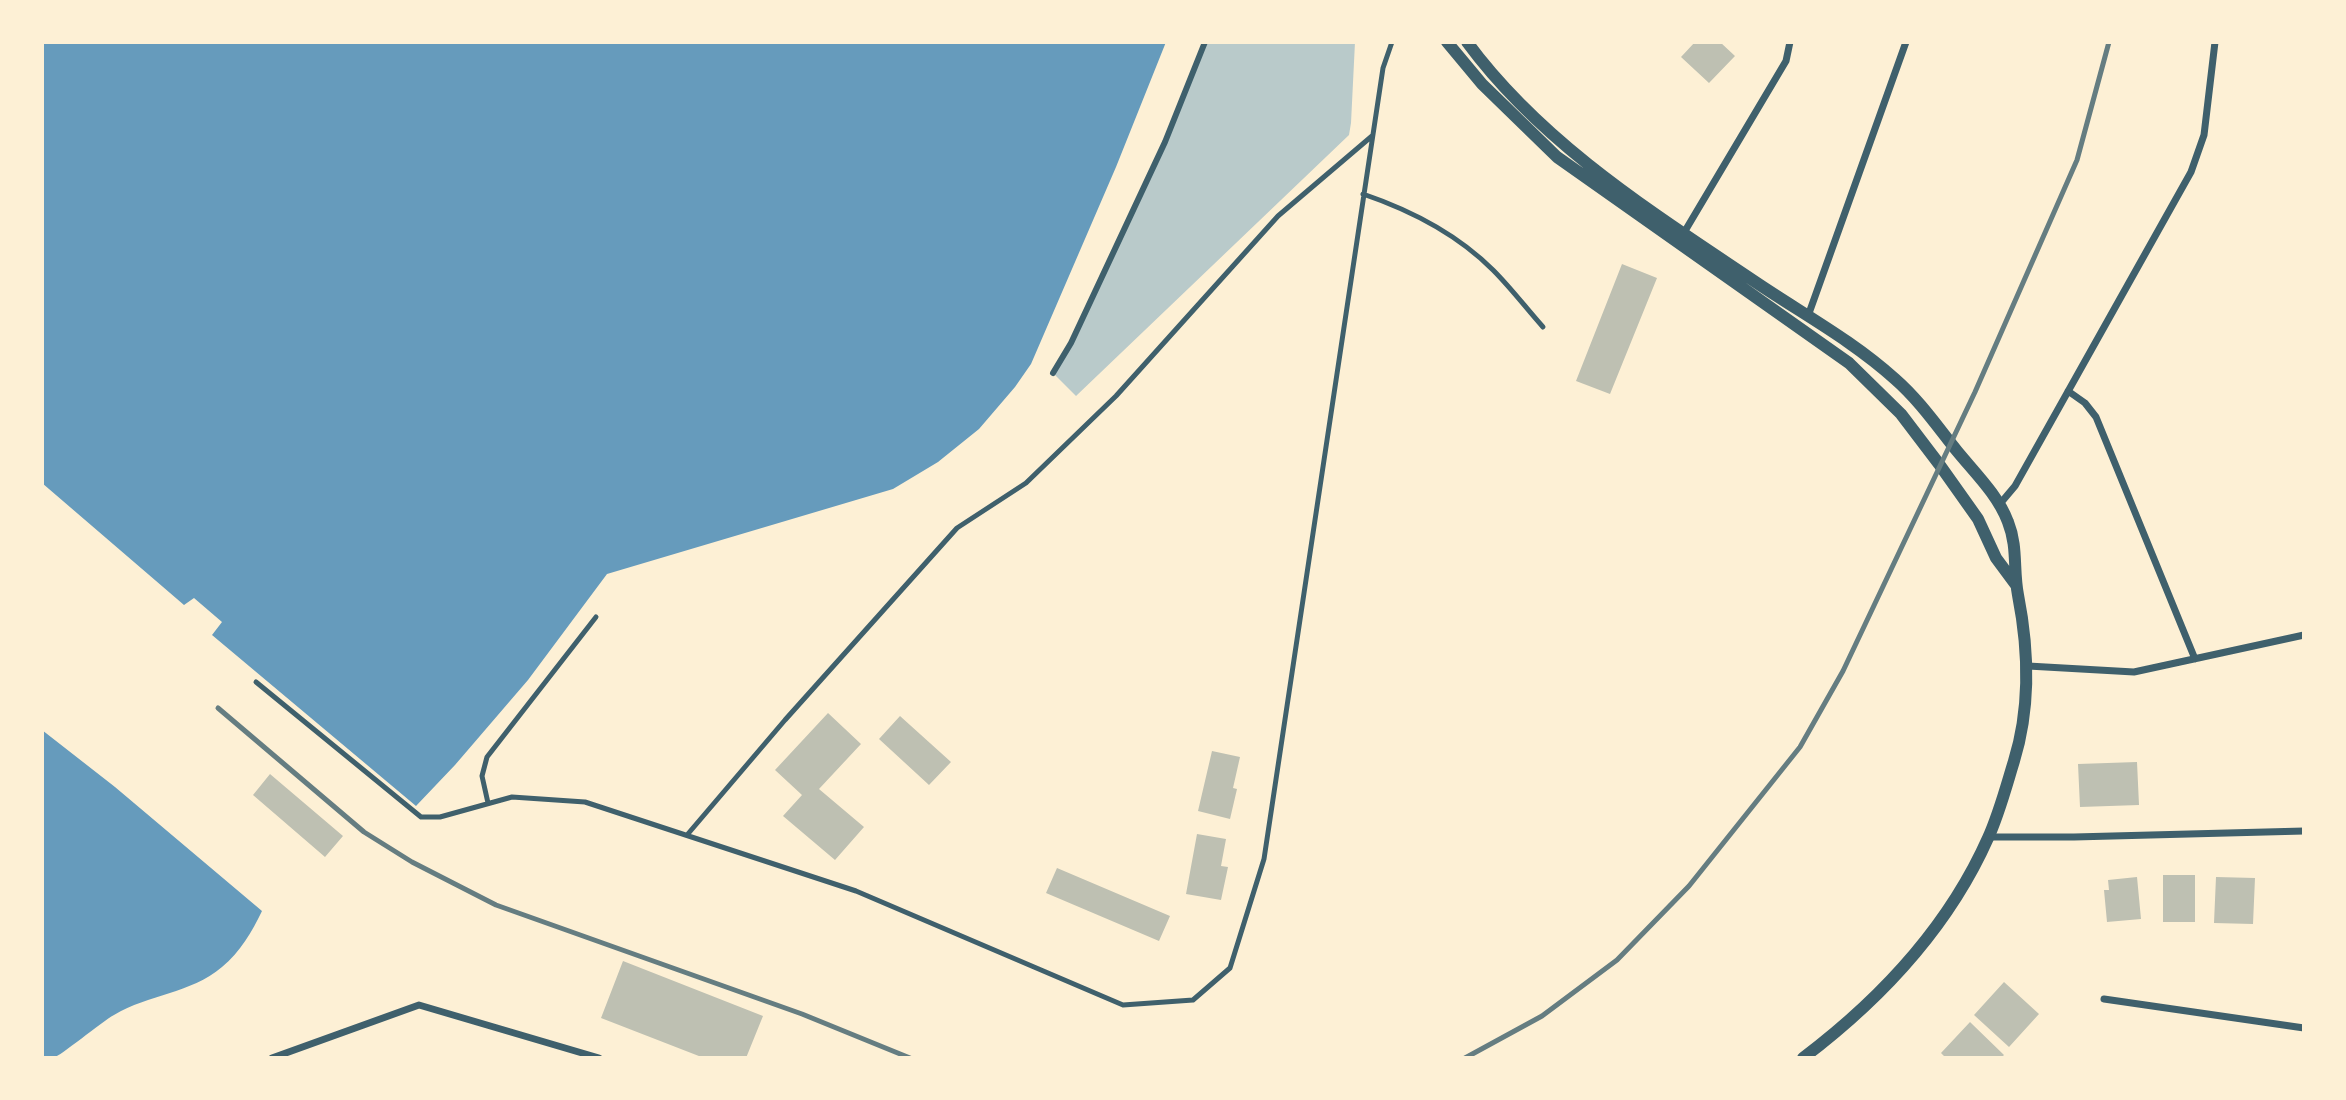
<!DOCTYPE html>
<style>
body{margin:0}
#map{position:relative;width:2346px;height:1100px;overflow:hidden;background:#fdf0d5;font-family:"Source Sans 3",sans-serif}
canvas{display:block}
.frame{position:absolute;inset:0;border:44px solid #fdf0d5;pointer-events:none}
</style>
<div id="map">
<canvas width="2346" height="1100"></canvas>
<div class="frame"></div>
</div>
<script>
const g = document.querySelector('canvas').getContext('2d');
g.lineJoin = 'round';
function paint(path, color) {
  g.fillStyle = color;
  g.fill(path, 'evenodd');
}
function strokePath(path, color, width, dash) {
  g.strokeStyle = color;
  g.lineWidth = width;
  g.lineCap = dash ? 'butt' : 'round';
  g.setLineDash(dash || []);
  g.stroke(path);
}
const green = new Path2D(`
 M1205,42H1355L1351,123L1349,135L1076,396L1053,373L1071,343L1165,142Z`);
const water = new Path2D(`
 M42,42H1166L1116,167L1031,364L1015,387L979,429L938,462L893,489L607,574L528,680L455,765L416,806L212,635L222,622L194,598L184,605L42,483Z
 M42,730L115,787L262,911C252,932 240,952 222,967C190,994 149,994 114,1015C101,1022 61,1056 53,1058C49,1059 46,1058 42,1058Z`);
const building = new Path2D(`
 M1695,42H1720L1735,56L1709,83L1681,57Z
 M1622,264L1657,278L1610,394L1576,381Z
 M828,713L861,744L819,789L864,827L835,860L783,816L802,795L775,770Z
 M900,716L951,762L929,785L879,739Z
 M1212,751L1240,757L1233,788L1237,789L1230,819L1198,811Z
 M2137,762L2139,805L2080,807L2078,764Z
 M270,774L343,836L325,857L253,795Z
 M1197,834L1226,839L1221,866L1228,867L1221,900L1186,894Z
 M1057,868L1170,916L1159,941L1046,893Z
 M2163,875H2195V922H2163Z
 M2137,877L2141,919L2107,922L2104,890H2109L2108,880Z
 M2216,877L2255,878L2253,924L2214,923Z
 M623,961L763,1016L746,1058H704L601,1018Z
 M2004,982L2039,1014L2009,1047L1974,1015Z
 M1970,1022L2004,1055L2001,1058H1946L1941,1053Z`);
const service = new Path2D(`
 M1363,194C1410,210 1457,234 1493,270C1511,288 1526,308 1543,327
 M256,682L421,817H440L512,797L585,802L856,891L1123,1005L1193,1000L1230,968L1264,859L1383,68L1392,42
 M488,803L482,776L487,757L596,617
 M687,835L785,720L957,528L1026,483L1116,396L1278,216L1372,136`);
const pedestrian = new Path2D(`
 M1053,373L1071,343L1165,142L1205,42`);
const minor = new Path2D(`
 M1682,236L1786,61L1790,42
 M1808,316L1906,42
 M2068,391L2085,403L2096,417L2195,659
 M1999,505L2015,486L2191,172L2204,135L2215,42
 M2028,666L2134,672L2304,635
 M1989,837H2074L2304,831
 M2104,999L2304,1028
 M272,1058L419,1005L599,1058`);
const tertiary = new Path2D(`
 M1447,42L1482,84L1557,157L1849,363L1901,414L1939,464L1978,519L1996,558L2016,585
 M1467,42C1542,144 1653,213 1757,283C1803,314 1853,341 1895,379C1919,400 1937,426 1957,451C1975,473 1998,495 2008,522C2018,547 2013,569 2018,595C2029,651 2031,706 2014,761C2006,787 1999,814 1988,838C1948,928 1881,999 1803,1058`);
const rail = new Path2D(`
 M218,708L364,832L412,862L496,905L802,1014L910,1058
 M1465,1058L1542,1016L1617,960L1689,886L1800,747L1843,671L1975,392L2077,160L2109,42`);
paint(green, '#b9caca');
paint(water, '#669bbc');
paint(building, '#bec0b2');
strokePath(service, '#3f606c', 5);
strokePath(pedestrian, '#3f606c', 6);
strokePath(minor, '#3f606c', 7);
strokePath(tertiary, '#3f606c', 12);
strokePath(rail, '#657d81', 5);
</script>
